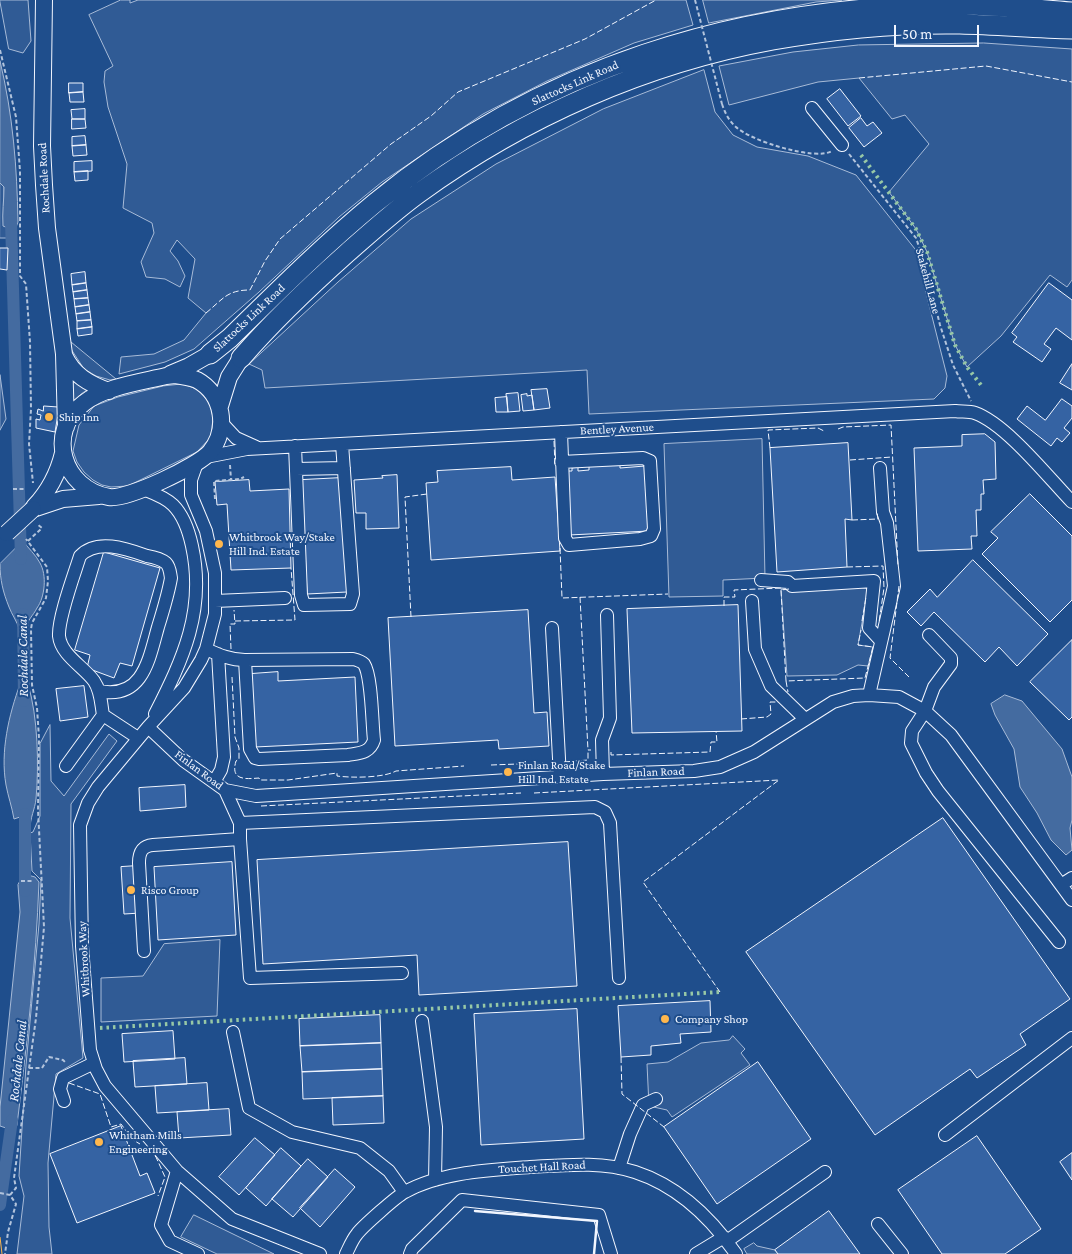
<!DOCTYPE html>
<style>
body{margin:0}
#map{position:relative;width:1072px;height:1254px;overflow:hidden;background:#1f4e8c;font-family:"Crimson Pro",serif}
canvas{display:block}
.scale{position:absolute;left:894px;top:25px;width:85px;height:22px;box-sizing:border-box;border:2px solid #f2f6ff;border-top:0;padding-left:6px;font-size:15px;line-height:18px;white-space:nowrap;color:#f2f6ff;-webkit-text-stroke:4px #1f4e8c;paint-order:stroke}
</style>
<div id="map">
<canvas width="1072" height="1254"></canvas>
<div class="scale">50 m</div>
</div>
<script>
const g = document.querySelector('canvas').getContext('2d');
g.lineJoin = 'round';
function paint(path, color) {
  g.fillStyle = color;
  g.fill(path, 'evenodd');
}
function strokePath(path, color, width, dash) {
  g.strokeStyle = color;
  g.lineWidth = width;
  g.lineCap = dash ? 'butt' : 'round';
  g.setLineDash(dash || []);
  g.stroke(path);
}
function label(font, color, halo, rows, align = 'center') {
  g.font = font + ' "Crimson Pro",serif';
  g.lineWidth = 4;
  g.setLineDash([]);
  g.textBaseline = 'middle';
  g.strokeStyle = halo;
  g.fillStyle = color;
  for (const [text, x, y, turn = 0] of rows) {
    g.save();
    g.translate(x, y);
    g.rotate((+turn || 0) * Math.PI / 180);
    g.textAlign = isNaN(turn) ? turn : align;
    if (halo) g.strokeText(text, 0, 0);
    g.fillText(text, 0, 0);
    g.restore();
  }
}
const built = new Path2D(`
 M0,0H28L31,41L23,53L9,49Z
 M121,0H130V3L138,0H686L693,25L634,43L547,81L483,114L382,182L339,217L259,292L194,349L165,362L119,374L121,357L154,354L184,340L206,313L188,298L195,259L177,240L170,251L178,261L185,276L180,287L165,279L146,277L141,262L154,233L152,223L123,208L127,164L108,107L104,82L105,71L113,66L89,15Z
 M703,0H842L816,2L709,23Z
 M984,43L1072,49V280L1067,287L1050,275L1001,336L967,367L955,345L927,252L916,229L889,192L929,144L905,115L892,119L859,78L818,82L729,105L719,66L793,52L858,45Z
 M704,70L715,112L733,135L757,147L808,156L856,175L915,249L947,376L945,388L934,399L589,414L587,370L265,388L262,370L249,364L338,282L411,219L496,164L603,109Z
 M0,183L4,187V205L8,238H0Z
 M71,342L116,379L110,380L96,376L84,369L71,349Z
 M69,372L90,388L81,394L72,403Z
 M0,375L6,419L0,430Z
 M183,384L197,389L210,403L213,418L211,437L197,452L128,486L111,487L102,485L93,480L84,472L77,462L73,451L79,425L94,406L118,397L163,386Z
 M762,439L765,578L723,580V596L669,597L664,444Z
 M869,584L858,645L873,647L868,666L858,665L837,675L787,676L781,590Z
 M50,725L51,781L64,796L109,734L117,741L71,804L70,918L83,1058L56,1074L48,1163L49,1227L52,1254H17L24,1196L19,1176L26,1065L39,924L41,880L32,871L30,833L33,832L40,816V744Z
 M220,940L217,1016L101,1022V978L143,976L164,944Z
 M733,1036L745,1049L741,1053L750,1065L672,1117L667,1110L649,1106L647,1064L668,1062L701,1043L729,1040Z
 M194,1215L274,1254H217L181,1237Z
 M754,1243L757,1246L775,1250L778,1254H747L744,1249Z`);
const water = new Path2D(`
 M0,61C13,115 17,167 18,222L15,230V238H8V228L3,226C2,212 4,201 4,187L0,183Z
 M23,541C28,548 36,555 40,563C47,575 45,597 37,608C33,616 27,620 26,629H19C17,621 12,615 9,607C3,592 0,580 0,564Z
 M20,684H28C38,717 39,765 36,799C35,809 30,818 30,829H21V820L20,817L14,819C12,807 8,796 6,785C0,751 9,715 20,684Z
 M1005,695L1022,701L1062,749L1072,777V820L1070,828L1072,850L1066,855L1051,840L1037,813L1020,787L1014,749L995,715L991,704Z
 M24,874L35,877L39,882C36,963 27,1044 17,1125L12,1136H6V1128L0,1126V1107L20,912L18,885Z`);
const canal = new Path2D(`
 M11,221L21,559
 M23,614L24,701
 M25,814V891
 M0,1205L12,1120`);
const building = new Path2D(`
 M69,83H83V92L69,93Z
 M840,89L861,116L848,126L827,99Z
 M83,92L84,102H70L69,93Z
 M85,109V119H72L71,110Z
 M861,118L867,126L873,122L882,133L864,147L849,128Z
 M72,119H85L86,128L72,129Z
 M85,136L86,145L72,146V137Z
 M86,145L87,155L73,156L72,146Z
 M92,161V171L74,172V162Z
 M88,171V180L75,181L74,172Z
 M0,248H8L7,270L0,269Z
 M85,272L86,283L72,285L71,274Z
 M86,283L87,290L73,292L72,285Z
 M1049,283L1072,300V340L1056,328L1044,344L1051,349L1042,362L1013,342L1017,337L1012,333Z
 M87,290L88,298L74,299L73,292Z
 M88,298L89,305L75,307L74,299Z
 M89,305L90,312L76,314L75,307Z
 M90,312L91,320L77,321L76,314Z
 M91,320L92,327L77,329V321Z
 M92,327V334L78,336L77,329Z
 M1072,364V390L1060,383Z
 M547,389L550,408L534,410L531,390Z
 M518,393L520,411L508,412L506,394Z
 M527,394V396L532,395L534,410L523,411L521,395Z
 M507,397L508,412H496L495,398Z
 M1062,399L1072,406V418L1064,428L1070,433L1062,442L1057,438L1051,446L1017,419L1027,406L1045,420Z
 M44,406L58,407V414L55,432L36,428V419L40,420L41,415L37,414L38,409L43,411Z
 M985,434L995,442L996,479L983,480L984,494H981V510H976L977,536H971L972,549L918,551L914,448L962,446V435Z
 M848,443L852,520L845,519L847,567L777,572L770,448Z
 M620,463V468L645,466L649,531L569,535L565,471H572V468L578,467V471L589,470V465Z
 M511,467L512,480L555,477L560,551L431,560L426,483L438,482L437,471Z
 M397,475L399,528L366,529V513H356L354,480L383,478L382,476Z
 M341,478L347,592L307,594L302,480Z
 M249,480L250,491L289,489L291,568L231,570L227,504L217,505L215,482Z
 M1030,494L1072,536V600L1050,622L982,554L998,538L991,532Z
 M104,552L160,568L132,666L120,663L114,678L87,668L90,655L75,650Z
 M973,560L1048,634L1017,666L999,647L985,662L934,612L921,626L907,612L930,589L937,597Z
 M738,605L742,731L632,733L627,609Z
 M528,610L534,713L547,712L549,746L499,749L498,740L395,746L388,618Z
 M1072,640V717L1069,720L1030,682Z
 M278,672V681L355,677L358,742L255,747L251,674Z
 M84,686L88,717L60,721L56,689Z
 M185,785L186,807L140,811L139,788Z
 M943,818L1070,999L1020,1034L1026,1045L977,1078L970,1069L875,1135L746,952Z
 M568,842L577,986L419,995L417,955L263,964L257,860Z
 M232,862L236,935L158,940L154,867Z
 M137,866L141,913L124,914L121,867Z
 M710,1001L711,1032L680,1034L681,1043L651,1046V1055L621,1057L618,1006Z
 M577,1009L584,1139L481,1145L474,1014Z
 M380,1015L381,1043L300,1046L299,1019Z
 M173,1031L175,1059L124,1062L122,1034Z
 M381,1043L382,1069L302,1072L300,1046Z
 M185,1058L187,1084L135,1087L133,1061Z
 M758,1062L811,1139L717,1204L664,1127Z
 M382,1069L383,1096L303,1099L302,1072Z
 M207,1083L209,1110L157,1113L155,1086Z
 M383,1096L384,1123L333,1125L332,1098Z
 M229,1109L231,1135L179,1138L177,1112Z
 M121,1126L140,1176L147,1173L155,1193L77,1223L50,1154Z
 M977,1136L1041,1229L1005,1254H942L898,1190Z
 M255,1138L275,1155L239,1195L219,1177Z
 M281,1148L301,1166L266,1206L246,1188Z
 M1072,1153V1180L1060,1162Z
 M308,1159L328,1177L293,1217L272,1199Z
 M335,1169L355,1187L320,1227L300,1208Z
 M829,1211L860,1254H778L775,1250Z`);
const path = new Path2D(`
 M0,50L16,117L20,171V276L26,284L30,342L31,409L29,444L33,483
 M722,104C725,113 729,121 736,127C751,141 815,161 832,151
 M849,154L916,238L925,264L940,325L953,365L971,401
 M230,465L231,480
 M13,489H26
 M215,499L214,481L240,479L244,477
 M28,541L42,528L37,524
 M21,881H34
 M29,1068H42L49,1057L63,1060L66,1063
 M0,1193L10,1195L16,1204L8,1232L5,1254
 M10,1195L16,1188L14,1178L36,1018L44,927L38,810L39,738L37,708L32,685L31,629L32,623L46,598L48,581L47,567L26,539`);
const minor = new Path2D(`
 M812,108L842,145
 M222,423L236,438L256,447
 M561,432L565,538L569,545L640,539L651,536L654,529L650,461L643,458L561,462
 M295,446L301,595L304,605L350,604L353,594L342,444
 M206,457L247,449L955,411C961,412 969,411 975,413C1006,424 1048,477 1072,502
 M197,463L191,480V495L206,531L215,573V614L206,649L201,660L184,688L148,727L98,787L88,803L80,825L82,946L90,1050L96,1069L105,1086L177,1171L232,1219L320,1254
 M296,469L344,468
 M143,489C153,493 165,497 173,505C184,516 189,532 192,546C206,610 183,659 155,714
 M761,580L788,582L792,586L874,581L869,628L881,641
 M215,601L285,598
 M752,601L755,649L771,686L805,719
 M552,628L560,777
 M929,635L951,658V664L934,687L925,711L912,731L911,743L926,773L938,791L1059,942
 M206,649C219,655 231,660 245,660L353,659C357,660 361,661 364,664C372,676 372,724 374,740C370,753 360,753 348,755L259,759L255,758L250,749L245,660
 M99,691C143,700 149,659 158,627C163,611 168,595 171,578C170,573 170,567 166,563C161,559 153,557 147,556C127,549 97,538 80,556C74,575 58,618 59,636C61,655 84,667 94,681C101,691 101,704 103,715L138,738
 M869,695L894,586L887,523L883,512L880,468
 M148,727L183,760L225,790L256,796L603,774L694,771L720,767L754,752L833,702L853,696L869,695L899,697L925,711L951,735L1072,900
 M66,766L103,715
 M603,774L602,740L610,718L607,615
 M214,782L221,770L224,757L218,654
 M225,790L240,823V839L250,978L402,973
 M240,823L595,807L605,812L610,823L619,978
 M1061,885L1072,878
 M144,951L139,863C139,852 142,846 153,845L240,839
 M422,1021L436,1127L435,1180
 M233,1032L249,1108L292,1132L360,1148L389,1171L404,1192
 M64,1101L60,1089L63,1078L94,1063
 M945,1135L1072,1038
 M619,1168L630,1134L643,1105L656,1099
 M177,1171L161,1225L170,1241L198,1254
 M878,1224L902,1254
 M727,1241L825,1172
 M346,1254C349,1248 352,1240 357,1234C362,1227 397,1196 405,1192C440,1172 491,1170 530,1167C565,1165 601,1161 635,1172C678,1186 711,1218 736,1254
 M410,1254L412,1249L462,1200L599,1215L611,1254
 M696,1254L724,1237`);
const major = new Path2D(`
 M44,0L42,146L44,185L47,228L64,354L66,427
 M64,355C73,375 89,384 109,391
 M170,374L189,366L210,354
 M175,375C183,376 190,377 197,380C223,394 229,429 210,452C198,466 127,500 109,497C63,489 45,432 84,403C104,387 141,382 166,376Z
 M220,406L229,377L241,358
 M34,507C49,491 58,474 63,453
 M33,509L63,499L99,496`);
const highway = new Path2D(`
 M210,354L230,338C277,292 324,245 375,203C540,68 738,7 949,5C990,4 1032,9 1072,12
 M241,358C274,320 310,286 347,253C371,232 394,211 419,193C524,117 646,63 773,40C834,29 898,23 960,24C997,25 1035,28 1072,29`);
const pathBridge = new Path2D(`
 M695,0L722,104`);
const majorBridge = new Path2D(`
 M7,533L33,509`);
const hedge = new Path2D(`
 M861,155L916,229L927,252L955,345L967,367L981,385
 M100,1028L720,992`);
const fence = new Path2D(`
 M859,78L986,66L1072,82
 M206,313C223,299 227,290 250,290L265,261L280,239L391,144L431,116L458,92L585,39L656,0
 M838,429L843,427L891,425L898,566
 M554,441L555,466
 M770,448L768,430L818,428L824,431
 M850,460L892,457
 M852,520L878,519L877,512
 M560,548L562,598L668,594
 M847,567L883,566L884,588L879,622
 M899,586L890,658L909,677
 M789,589L781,590L786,681L865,678L873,647L858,645L861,630
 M580,597L588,750
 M724,606V597H735L734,590L781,588V590
 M411,617L405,497L427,494
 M235,621L295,620L291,568
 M862,621L866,597
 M231,649L230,624H235L234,610
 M232,677L235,737L239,748V759L236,761C230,781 246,779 259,778L260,780H288L337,773V776C352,778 383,778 396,771L464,766
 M786,681L788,692
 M741,719L767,717L771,714L770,702H778
 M611,752V755L710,752L711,742H717L716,731
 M564,762L588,760V750H591
 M491,765L545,763
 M534,793L779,780L643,882L720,992
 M261,806L521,793
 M621,1057L622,1094L664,1127
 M69,1083L100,1094L111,1127L121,1124L133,1140L140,1144
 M149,1150L156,1157L165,1177L158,1196`);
const wall = new Path2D(`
 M475,1211L597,1221L594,1254`);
const power = new Path2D(`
 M0,1237L2,1254`);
const markers = [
 [49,417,5,"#ffb74d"],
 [219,544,5,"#ffb74d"],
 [508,772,5,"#ffb74d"],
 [131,890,5,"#ffb74d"],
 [665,1019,5,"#ffb74d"],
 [99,1142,5,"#ffb74d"]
];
const streetNames = [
 ["Slattocks Link Road",575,83,-24],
 ["Rochdale Road",44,178,-93],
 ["Stakehill Lane",928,281,75],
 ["Slattocks Link Road",249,318,-43],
 ["Bentley Avenue",617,429,-3],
 ["Finlan Road",199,770,37],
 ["Finlan Road",656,772,-2],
 ["Whitbrook Way",84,959,-93],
 ["Touchet Hall Road",542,1167,-3]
];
const poiNames = [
 ["Ship Inn",59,417],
 ["Whitbrook Way/Stake",229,537],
 ["Hill Ind. Estate",229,551],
 ["Finlan Road/Stake",518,765],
 ["Hill Ind. Estate",518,779],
 ["Risco Group",141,890],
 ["Company Shop",675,1019],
 ["Whitham Mills",109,1135],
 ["Engineering",109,1149]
];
const waterNames = [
 ["Rochdale Canal",23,656,-91],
 ["Rochdale Canal",18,1061,-84]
];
paint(built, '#305b95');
strokePath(built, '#a8bbd7', 1);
paint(water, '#446ba0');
strokePath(water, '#a8bbd7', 1);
strokePath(canal, '#446ba0', 12);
paint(building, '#3563a3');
strokePath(building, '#f2f6ff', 1);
strokePath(minor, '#f2f6ff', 14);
strokePath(major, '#f2f6ff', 18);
strokePath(highway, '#f2f6ff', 21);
strokePath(path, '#b3c4dc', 2, [4, 2.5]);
strokePath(minor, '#1f4e8c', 12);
strokePath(major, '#1f4e8c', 16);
strokePath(highway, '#1f4e8c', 19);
strokePath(majorBridge, '#f2f6ff', 18, []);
strokePath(pathBridge, '#b3c4dc', 2, [4, 2.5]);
strokePath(majorBridge, '#1f4e8c', 16);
strokePath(hedge, '#97c8a6', 4, [2.5, 4]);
strokePath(fence, '#f2f6ff', 1, [6, 2.5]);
strokePath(wall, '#f2f6ff', 2.5);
strokePath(power, '#ffb74d', 1, [18, 4, 2.5, 4]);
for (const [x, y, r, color] of markers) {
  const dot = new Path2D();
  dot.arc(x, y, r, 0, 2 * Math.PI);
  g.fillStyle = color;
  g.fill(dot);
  strokePath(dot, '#1f4e8c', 2);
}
label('12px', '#f2f6ff', '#1f4e8c', streetNames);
label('12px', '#f2f6ff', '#1f4e8c', poiNames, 'left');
label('italic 14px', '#f2f6ff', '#1f4e8c', waterNames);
</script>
